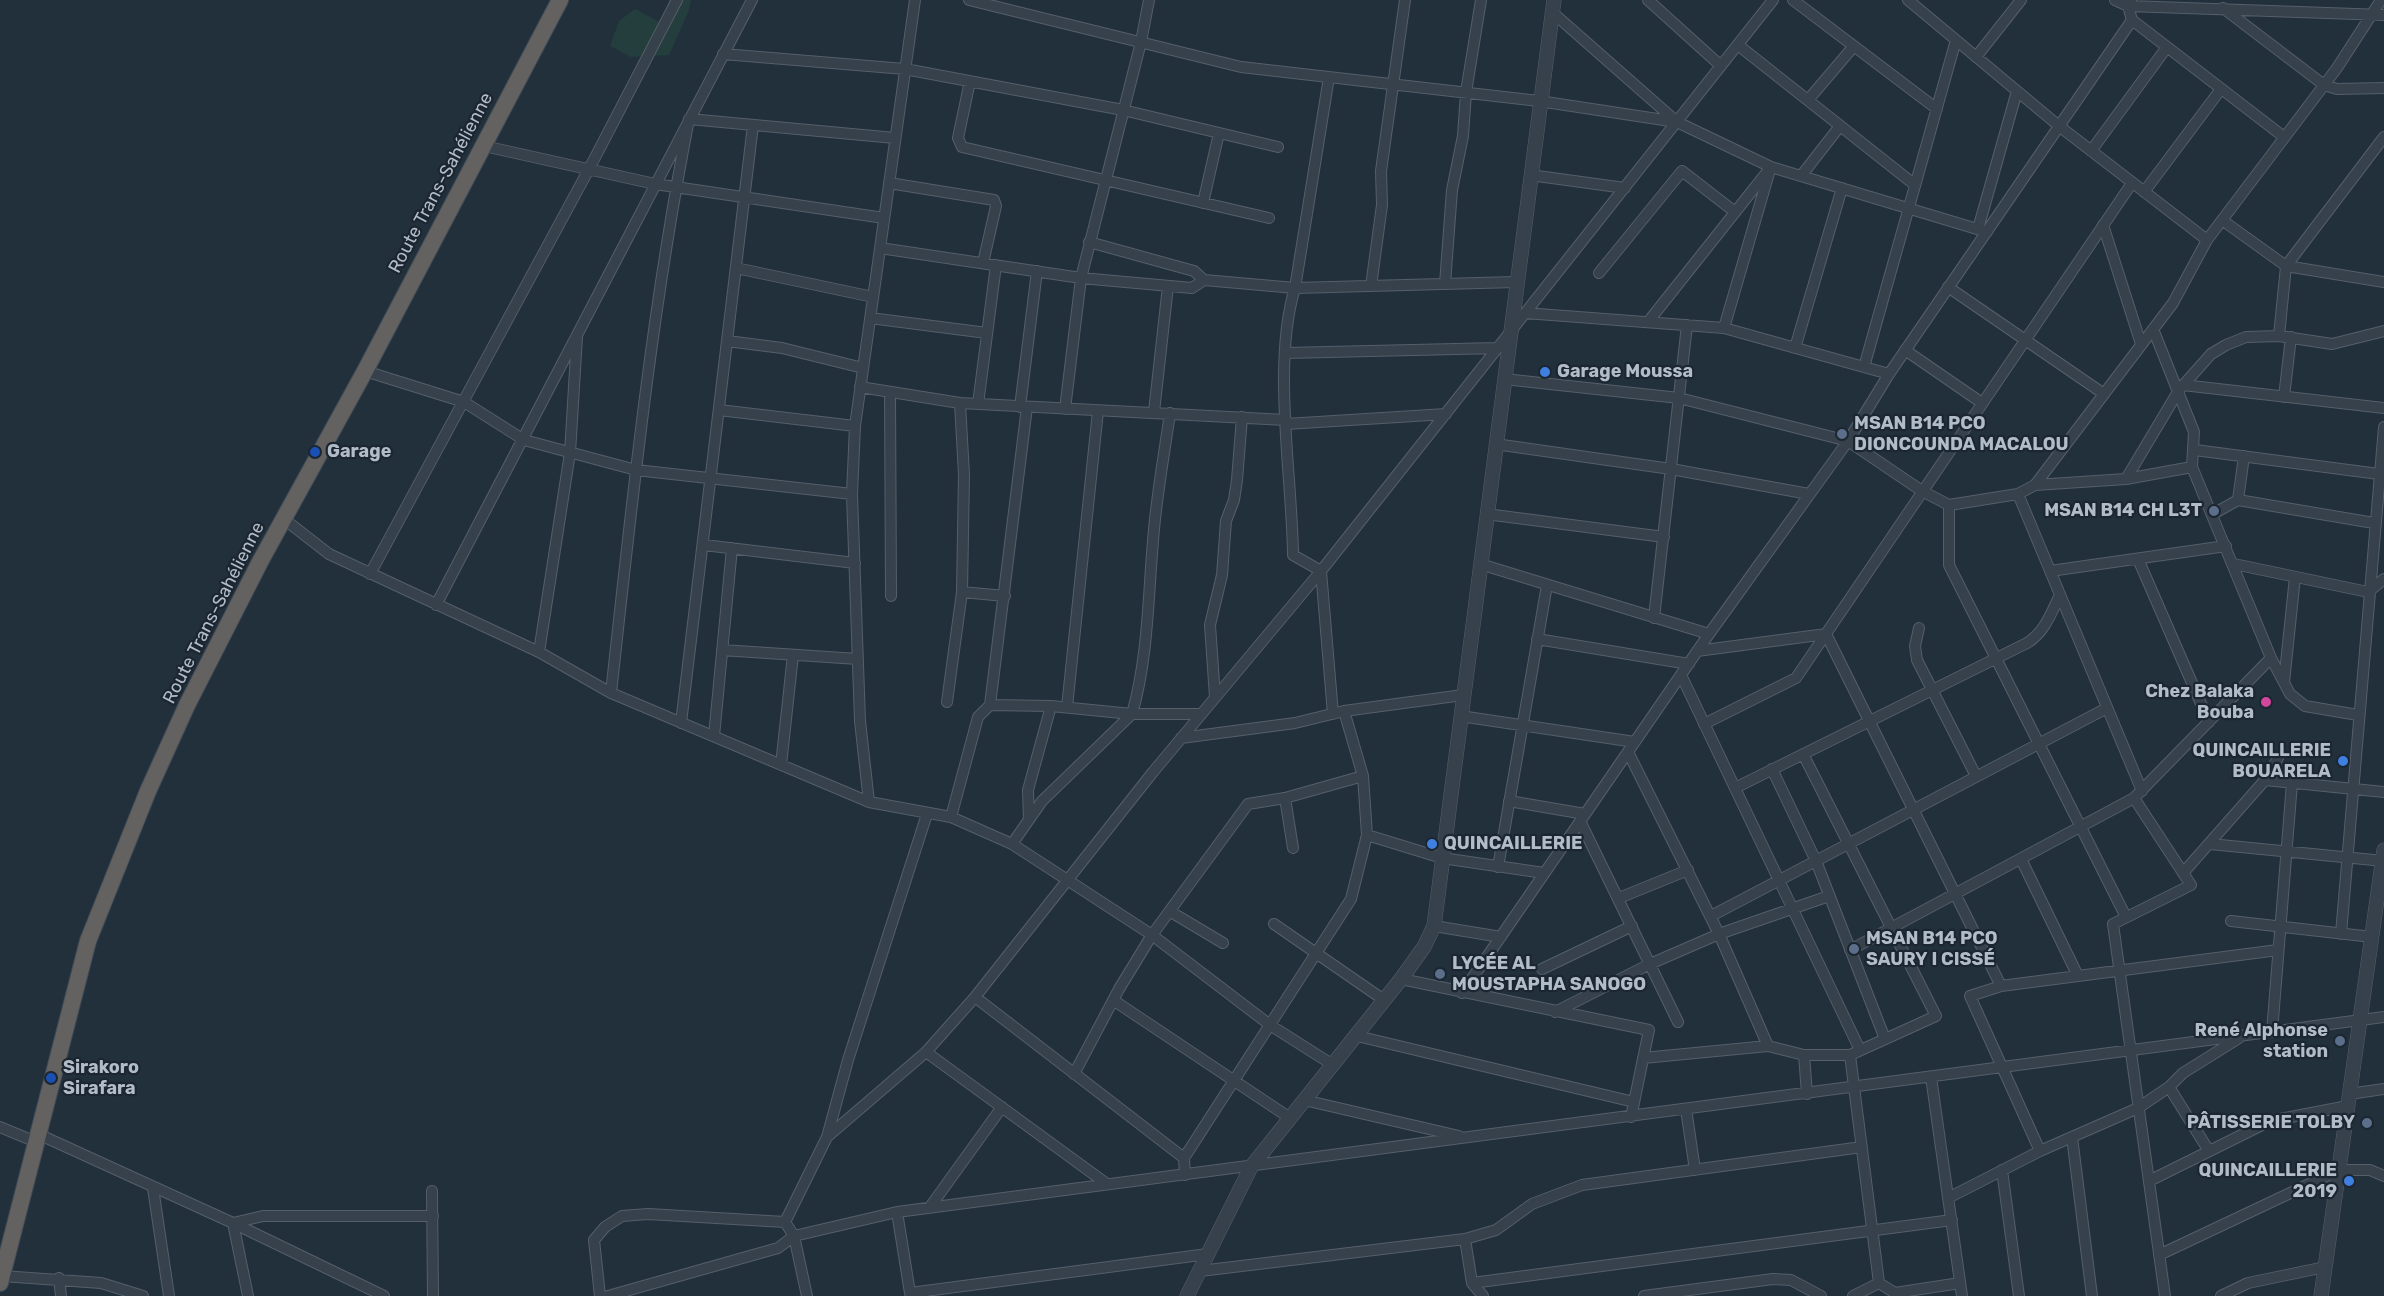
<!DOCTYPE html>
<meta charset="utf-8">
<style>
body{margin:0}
canvas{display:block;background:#22303c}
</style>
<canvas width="2384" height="1296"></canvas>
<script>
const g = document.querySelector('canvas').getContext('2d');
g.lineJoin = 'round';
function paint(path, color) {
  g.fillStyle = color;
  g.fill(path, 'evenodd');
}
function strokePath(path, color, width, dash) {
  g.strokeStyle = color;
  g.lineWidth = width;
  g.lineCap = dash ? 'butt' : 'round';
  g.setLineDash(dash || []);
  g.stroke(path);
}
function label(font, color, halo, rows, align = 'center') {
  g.font = font + ' Rubik,sans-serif';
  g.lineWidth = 4.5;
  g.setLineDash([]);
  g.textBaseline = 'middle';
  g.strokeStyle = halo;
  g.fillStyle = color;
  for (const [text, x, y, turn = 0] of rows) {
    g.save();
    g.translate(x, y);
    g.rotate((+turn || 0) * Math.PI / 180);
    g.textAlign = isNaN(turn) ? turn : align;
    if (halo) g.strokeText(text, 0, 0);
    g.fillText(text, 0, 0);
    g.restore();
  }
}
const green = new Path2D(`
 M669,0H691L689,10L669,55L631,57L610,46L619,21L635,9L661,23Z`);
const minor = new Path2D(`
 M969,0L1241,67L1539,101L1677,122
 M1648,0L1721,66
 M1793,0L1937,109
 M1908,0L2059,126L2207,240
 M2115,0L2128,6L2132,20L2284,137
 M2131,0L2128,6L2384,15
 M2223,8L2324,85L2337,89L2384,88
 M1552,12L1677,122L1771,167L1987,232
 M1738,45L1915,185
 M723,54L905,69L1123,110L1278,147
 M1976,57L2021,0
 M1329,77L1295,288C1272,363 1292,474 1293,555L1321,571L1333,714
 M970,81L958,138L962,147L1269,218
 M1808,100L1854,46
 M484,146L655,184L884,218
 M2091,151L2167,47
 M1530,175L1625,188
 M1801,176L1840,126
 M889,183L994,200L996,206L983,263
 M2144,192L2221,89
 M1203,203L1219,133
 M2222,220L2286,266L2384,282
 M2103,225L2141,344
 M1978,229L2017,91
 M1089,242L1194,271L1204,280L1295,288L1516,282
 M880,248L1081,278L1192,288L1204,280
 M736,268L873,297
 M1599,273L1682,171L1735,212
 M1445,284L1452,190L1463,136L1466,92L1481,0
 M1371,286L1382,205L1381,171L1405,0
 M1948,287L2104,394
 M1525,313L1724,328L1889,374
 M870,318L987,333
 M1648,322L1771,167
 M1724,328L1769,173
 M2153,329L2194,432L2192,467L2271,658L2290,694L2305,706L2358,715
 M2279,336L2286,266L2384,137
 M727,341L782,348L863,368
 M1795,348L1842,188
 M1905,350L1982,403
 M1286,353L1498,348
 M1864,367L1956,40
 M365,371L464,402L524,440L636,470L852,494
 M1504,379L1679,398L1848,441L1922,491L1949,505
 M2183,385L2384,408
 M860,387L960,403L1286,420
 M890,392L891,596
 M2284,397L2291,337
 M978,404L996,265
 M1020,407L1037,271
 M1065,409L1081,278L1141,42L1149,0
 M719,410L855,426
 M1154,412L1168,286
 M1286,424L1446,414
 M1495,444L1671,469L1809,494
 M2195,450L2379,474
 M2126,479L2179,390L2211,354L2226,345L2246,337L2279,336L2332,344L2384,331
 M2035,485L2126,479L2192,467
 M2018,494L2142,791
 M2238,500L2244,456
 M1486,514L1664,537
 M2213,514L2238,500L2374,523
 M284,519L329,554L539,652L611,693L869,802L951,817L1012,844L1152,935L1270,1025L1333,1065
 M704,545L855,563
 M2138,559L2209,722
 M1480,564L1709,634
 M2234,564L2368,592L2384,579
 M2050,571L2226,546
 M370,574L589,169L677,0
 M962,592L1005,596
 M436,605L752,0
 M1654,618L1687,325
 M1919,628L1915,646L1917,660L1976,776
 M1537,639L1689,664
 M722,650L858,659
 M1697,651L1826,634L2001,986
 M539,652L570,453L577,337
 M1681,675L1860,1050
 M2284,682L2295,577
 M611,693C632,501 652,308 689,119L895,138
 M1215,697L1210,625L1222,575L1226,521L1234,500L1237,480L1242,417
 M947,702L962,592L964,475L960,403
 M990,705L1051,706L1132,714H1201
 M1067,707L1098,411
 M1460,716L1635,742
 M681,723L753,125
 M1704,724L1796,678L2132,183
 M714,736L732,548
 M1181,738L1295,723L1344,711L1463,695
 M1628,752L1719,934L1768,1046
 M781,765L793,655
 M1772,769L1816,861L1885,1039
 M2265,780L2384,792
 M1735,788L2027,643C2045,632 2051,613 2060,595
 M1285,798L1293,848
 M2134,798L2191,885L2113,924L2165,1296
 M1509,801L1585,814
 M869,802L860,721L852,494L855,426L915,0
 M951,817L978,717L990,705L1027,407
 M1029,819L1028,790L1051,706
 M1580,821L1678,1022
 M1367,835L1442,858L1544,873
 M1012,844L1042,801L1132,714C1148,658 1148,599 1153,541C1156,498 1164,456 1170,413
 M2210,844L2384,861
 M2021,859L2078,976
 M1498,867L1547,585
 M2183,873L2265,780L2278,758
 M1619,898L1688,870
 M1171,912L1223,943
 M1711,916L2107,708
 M2126,917L1949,565V505L2018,494L2035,485L2173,303L2207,240L2337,68L2381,0
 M2231,921L2372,937
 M1274,924L1384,1000
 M1434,926L1501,937
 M2341,934L2384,427
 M1850,950L2134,798L2271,658
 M1542,969L1632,926
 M1401,979L1649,1030L1631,1117
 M1462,993L1709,634L1848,441L1889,374L2132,20
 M975,997L1184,1158
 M1113,1000L1290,1118
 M1555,1012L1650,964L1719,934L1829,896
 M2272,1032L2292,783
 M1357,1036L1634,1102
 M926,1052L1107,1184
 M1804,1055L1807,1094
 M1850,1055L1879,1283L1895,1293L1960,1283
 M1643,1058L1768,1046L1804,1055H1850L1936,1016L1803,754
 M1074,1074L1119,989L1152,935L1248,804L1285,798L1363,776
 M1931,1077L1962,1296
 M2169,1087L2209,1151
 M2349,1094L2384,1089
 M1304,1100L1459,1136
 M1686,1109L1695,1170
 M0,1127L36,1142
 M38,1134L233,1223L384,1296
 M827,1137L848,1060L927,814
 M2072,1137L2092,1296
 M2040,1151L1970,996L2001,986L2278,950
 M2002,1170L2019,1296
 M1185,1175L1184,1158L1351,899L1367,835L1363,776L1344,711
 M2149,1181L2270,1121L2348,1106
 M153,1188L169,1296
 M432,1191L433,1296
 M1948,1198L2040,1151L2138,1108L2169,1087L2183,1073L2239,1038
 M930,1207L1002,1107
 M897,1212L910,1293L1208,1254
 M1465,1239L1472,1283L1483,1296
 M2159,1255L2339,1170H2370L2384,1176
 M1200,1271L1465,1239L1496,1230L1532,1204L1582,1185L1862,1147
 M2,1276L101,1283L143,1296
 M59,1278L61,1296
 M1472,1283L1952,1220
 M248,1296L233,1223L263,1216H433
 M600,1296L594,1240L605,1227L622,1216L648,1214L785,1222
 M608,1296L778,1248L794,1236L897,1212L2384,1017
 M807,1296L794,1236L785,1222L827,1137L926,1052L975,997L1153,772L1321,571L1773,0
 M1644,1296L1773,1279L1791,1280L1821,1296
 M1853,1296L1879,1283
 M2221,1296L2248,1283L2325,1267`);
const tertiary = new Path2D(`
 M1187,1296L1251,1167L1401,979L1424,947L1434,926L1554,0
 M2321,1296L2384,850`);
const trunk = new Path2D(`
 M0,1283L88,941L148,791L187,705L261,560L365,371L560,0`);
const markers = [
 [1545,372,6,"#3f7fe0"],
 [1842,434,6,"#5c6f8a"],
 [315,452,6,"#1a4fb4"],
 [2214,511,6,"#5c6f8a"],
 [2266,702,6,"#d1479c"],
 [2343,761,6,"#3f7fe0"],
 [1432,844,6,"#3f7fe0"],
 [1854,949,6,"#5c6f8a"],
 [1440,974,6,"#5c6f8a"],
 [2340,1041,6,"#5c6f8a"],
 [51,1078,6,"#1a4fb4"],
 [2367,1123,6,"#5c6f8a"],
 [2349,1181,6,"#3f7fe0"]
];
const streetNames = [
 ["Route Trans-Sahélienne",441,183,-62],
 ["Route Trans-Sahélienne",214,613,-63]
];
const poiNames = [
 ["Garage Moussa",1557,372],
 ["MSAN B14 PCO",1854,424],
 ["DIONCOUNDA MACALOU",1854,445],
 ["Garage",327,452],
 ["MSAN B14 CH L3T",2202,511,"right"],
 ["Chez Balaka",2254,692,"right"],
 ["Bouba",2254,713,"right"],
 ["QUINCAILLERIE",2331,751,"right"],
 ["BOUARELA",2331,772,"right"],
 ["QUINCAILLERIE",1444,844],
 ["MSAN B14 PCO",1866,939],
 ["SAURY I CISSÉ",1866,960],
 ["LYCÉE AL",1452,964],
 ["MOUSTAPHA SANOGO",1452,985],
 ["René Alphonse",2328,1031,"right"],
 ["station",2328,1052,"right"],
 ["Sirakoro",63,1068],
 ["Sirafara",63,1089],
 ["PÂTISSERIE TOLBY",2355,1123,"right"],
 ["QUINCAILLERIE",2337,1171,"right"],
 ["2019",2337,1192,"right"]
];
paint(green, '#243d3d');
strokePath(minor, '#545f6a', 12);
strokePath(tertiary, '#545f6a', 15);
strokePath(trunk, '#414c57', 18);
strokePath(minor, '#36414c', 10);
strokePath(tertiary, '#36414c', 14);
strokePath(trunk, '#636260', 16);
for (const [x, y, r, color] of markers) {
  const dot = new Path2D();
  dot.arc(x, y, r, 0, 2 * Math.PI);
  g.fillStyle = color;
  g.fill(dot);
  strokePath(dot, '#1b2631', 2);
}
label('18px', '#b2bcc8', '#1b2631', streetNames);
label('bold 18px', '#b2bcc8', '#1b2631', poiNames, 'left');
</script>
